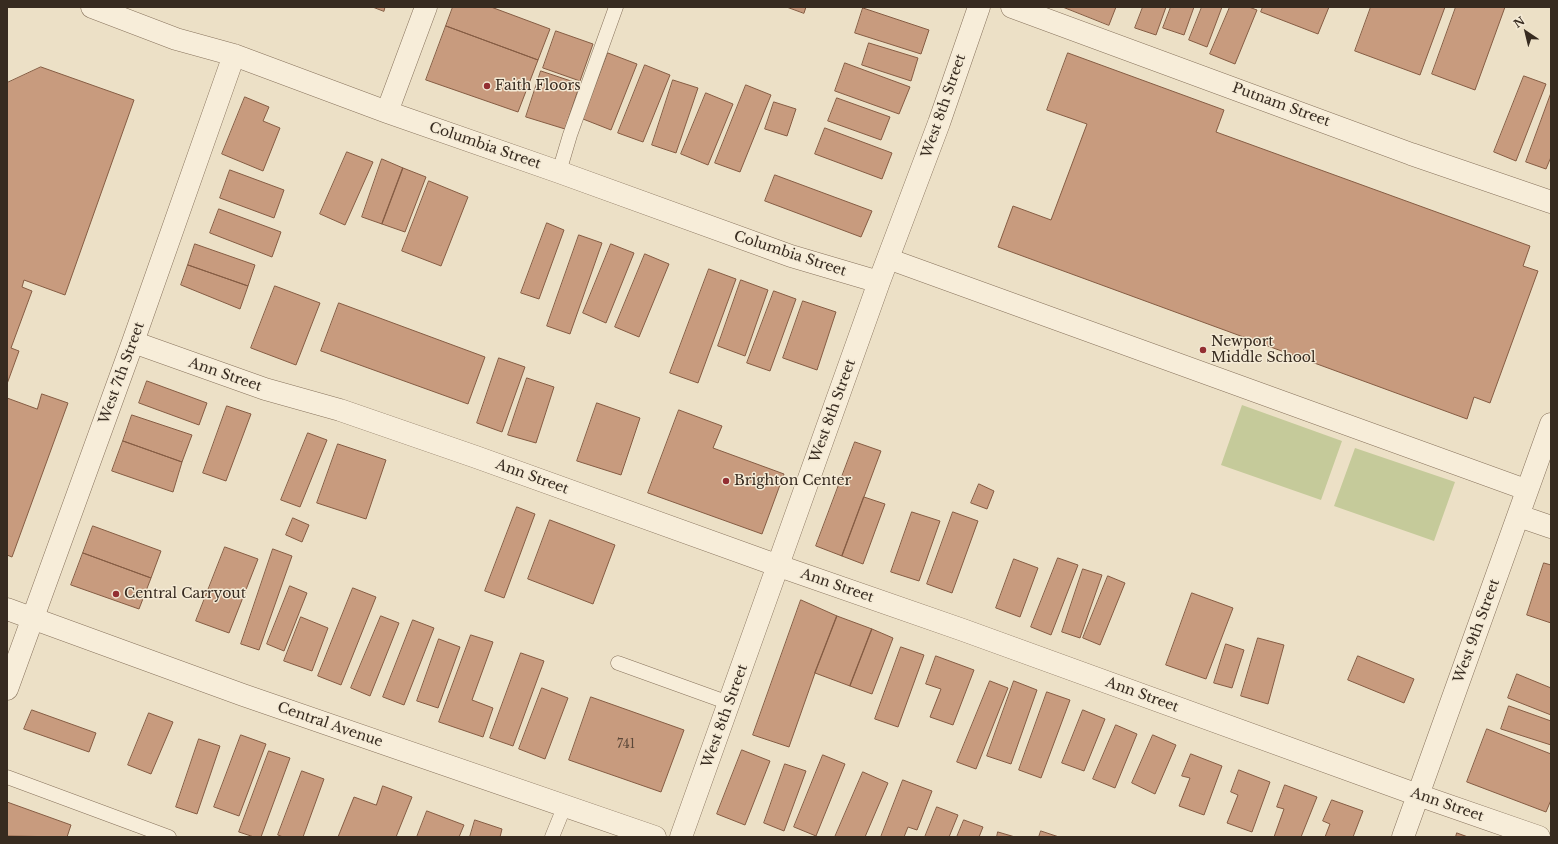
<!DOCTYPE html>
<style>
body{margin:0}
#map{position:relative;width:1558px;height:844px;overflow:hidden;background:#ece0c6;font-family:"Libre Baskerville",serif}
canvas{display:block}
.frame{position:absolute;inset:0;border:8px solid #372b20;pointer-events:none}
.north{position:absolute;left:1506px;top:12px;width:40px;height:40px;-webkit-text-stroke:3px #f4ead5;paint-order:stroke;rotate:325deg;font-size:11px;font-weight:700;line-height:16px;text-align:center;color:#372b20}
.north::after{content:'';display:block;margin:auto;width:14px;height:18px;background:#372b20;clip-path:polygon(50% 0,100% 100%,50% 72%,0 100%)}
</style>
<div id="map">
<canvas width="1558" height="844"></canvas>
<div class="frame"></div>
<div class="north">N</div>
</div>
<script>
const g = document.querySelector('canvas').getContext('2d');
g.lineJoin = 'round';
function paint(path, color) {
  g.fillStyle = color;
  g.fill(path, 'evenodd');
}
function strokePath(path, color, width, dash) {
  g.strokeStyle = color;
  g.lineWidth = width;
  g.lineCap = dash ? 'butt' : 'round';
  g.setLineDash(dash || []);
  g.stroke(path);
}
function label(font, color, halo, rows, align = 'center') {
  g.font = font + ' "Libre Baskerville",serif';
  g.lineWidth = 3;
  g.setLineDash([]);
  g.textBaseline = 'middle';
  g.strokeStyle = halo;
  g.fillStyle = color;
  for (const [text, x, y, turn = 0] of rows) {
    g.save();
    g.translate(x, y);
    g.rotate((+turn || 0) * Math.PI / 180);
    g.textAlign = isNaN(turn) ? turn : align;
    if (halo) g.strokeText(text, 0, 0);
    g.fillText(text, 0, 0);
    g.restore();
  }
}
const green = new Path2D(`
 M1242,405L1342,441L1321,500L1221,465Z
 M1355,448L1455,482L1434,541L1334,506Z`);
const building = new Path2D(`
 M373,7H385L384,11Z
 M453,7H491L550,29L538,60L446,26Z
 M787,7H806L804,13Z
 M1063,7H1116L1109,25Z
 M1143,7H1166L1156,35L1135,28Z
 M1171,7H1194L1184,35L1163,28Z
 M1202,7H1222L1207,47L1189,40Z
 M1230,7H1249L1257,10L1235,64L1210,54Z
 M1263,7H1329L1318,34L1261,12Z
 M1371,7H1445L1420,75L1355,51Z
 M1456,7H1505L1475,90L1432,74Z
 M863,8L929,30L921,54L855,33Z
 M446,26L538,60L518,112L426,80Z
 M556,31L593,44L580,81L543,68Z
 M869,43L918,58L911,81L862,65Z
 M608,53L637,64L611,130L583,119Z
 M1068,53L1224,110L1216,132L1530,246L1523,266L1538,271L1490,403L1474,397L1467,419L998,247L1013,206L1051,220L1087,124L1047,110Z
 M845,63L910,87L899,114L835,91Z
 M645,65L670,75L643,142L618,133Z
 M41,67L134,100L65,295L24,280L22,287L32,291L11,348L19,351L7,384V83Z
 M541,71L580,84L565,129L526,117Z
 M1524,76L1546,84L1516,161L1494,152Z
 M673,80L698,88L676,153L652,145Z
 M746,85L771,95L740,172L715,163Z
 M706,93L733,104L708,165L681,154Z
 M1551,93V157L1546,169L1526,162Z
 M245,97L269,107L263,121L280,128L263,171L222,154Z
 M837,98L890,117L881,140L828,121Z
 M774,102L796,109L787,136L765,129Z
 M825,128L892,153L882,179L815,154Z
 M347,152L373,162L345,225L320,214Z
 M382,159L403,168L382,224L362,217Z
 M403,168L426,177L405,232L382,224Z
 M230,170L284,190L274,218L220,198Z
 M775,175L872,211L861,237L765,201Z
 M429,181L468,197L441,266L402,251Z
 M219,209L281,232L272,257L210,233Z
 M547,223L564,230L539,299L521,293Z
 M579,235L602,243L570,334L547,326Z
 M195,244L255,265L248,286L188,265Z
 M611,244L634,253L606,323L583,313Z
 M645,254L669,264L639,337L615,327Z
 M188,265L248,286L240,309L181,285Z
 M709,269L736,279L698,383L670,373Z
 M741,280L768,290L745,356L718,346Z
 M275,286L320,303L296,365L251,348Z
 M774,291L796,299L770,371L747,363Z
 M803,301L836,312L817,370L783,358Z
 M339,303L485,357L468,404L321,351Z
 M499,358L525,367L502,432L477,423Z
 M527,378L554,387L536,443L508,435Z
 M147,381L207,403L199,425L139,403Z
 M42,394L68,403L12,557L7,555V398L37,409Z
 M597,403L640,418L621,475L577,461Z
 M227,406L251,414L226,481L203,473Z
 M679,410L722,426L713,448L784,474L762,534L648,493Z
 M132,415L192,435L182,462L123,441Z
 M308,433L327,440L300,507L281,500Z
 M123,441L182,462L173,492L112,471Z
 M855,442L881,451L842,556L816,546Z
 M338,444L386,460L366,519L317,503Z
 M979,484L994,491L987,509L971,503Z
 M864,497L885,504L863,564L842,556Z
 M517,507L535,514L504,598L485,591Z
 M912,512L940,521L919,581L891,572Z
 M953,512L978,521L952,593L927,584Z
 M293,518L309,525L302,542L286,535Z
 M550,520L615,545L593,604L528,579Z
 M93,526L161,551L151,578L83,553Z
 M225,547L258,559L229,633L196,621Z
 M273,549L292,556L259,650L241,644Z
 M83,553L151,578L139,609L71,585Z
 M1058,558L1078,565L1051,635L1031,627Z
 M1014,559L1038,568L1020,617L996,608Z
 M1544,563L1551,565V623L1527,615Z
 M1083,569L1102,575L1080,638L1062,632Z
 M1108,576L1125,583L1100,645L1083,638Z
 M290,586L307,593L284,651L267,644Z
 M353,588L376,597L341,685L318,676Z
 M1192,593L1233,608L1206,679L1166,665Z
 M801,600L837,616L815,673L789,747L753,735Z
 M381,616L399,623L370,696L351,688Z
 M837,616L872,629L850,686L815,673Z
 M301,617L328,628L312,671L284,661Z
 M413,620L434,628L404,705L383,697Z
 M872,629L893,638L872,694L850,686Z
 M471,635L493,642L472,700L493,708L483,737L439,722Z
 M1258,638L1284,645L1268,704L1241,696Z
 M439,639L460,647L438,708L417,701Z
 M1226,644L1244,650L1232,688L1214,683Z
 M901,647L924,655L898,727L875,719Z
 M521,653L544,661L513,746L490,738Z
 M936,656L974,670L953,725L930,717L941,689L926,684Z
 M1358,656L1414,679L1404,703L1348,680Z
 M1517,674L1551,688V715L1508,698Z
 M990,681L1008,688L976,769L957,762Z
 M1014,681L1037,690L1011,764L987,756Z
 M542,688L568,698L545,759L519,749Z
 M1047,692L1070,700L1041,778L1019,770Z
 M591,697L684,730L661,792L569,760Z
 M1509,706L1551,721V745L1501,729Z
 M32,710L96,733L89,752L24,729Z
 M1083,710L1105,719L1084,771L1062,763Z
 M149,713L173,722L151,774L128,765Z
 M1116,725L1137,734L1115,788L1093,779Z
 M1487,729L1551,754V800L1546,812L1467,782Z
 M241,735L266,744L239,816L214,807Z
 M1153,735L1176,745L1155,794L1132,783Z
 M199,739L220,746L197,814L176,807Z
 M742,750L770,761L745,825L717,814Z
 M269,751L290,758L261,837H254L239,832Z
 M1191,754L1222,766L1204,815L1179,806L1190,778L1182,776Z
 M823,755L845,764L816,836L794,827Z
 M785,764L806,771L784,831L764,823Z
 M1239,770L1270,782L1252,832L1227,823L1238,795L1231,792Z
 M302,771L324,779L303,837H283L278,835Z
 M863,772L888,783L865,837H835Z
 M903,780L932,791L917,830L908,827L904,837H881Z
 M1285,785L1317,797L1301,837H1274L1284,809L1277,807Z
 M383,786L412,797L396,837H338L354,797L376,805Z
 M1332,800L1363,811L1353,837H1325L1330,824L1323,821Z
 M7,802L71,825L67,837L7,836Z
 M937,807L958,815L949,837H925Z
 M427,811L464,825L459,837H417Z
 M475,820L502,829L500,837H470Z
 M964,820L983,827L979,837H957Z
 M1041,831L1059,837H1039Z
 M998,832L1015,837H997Z
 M1457,833L1468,837H1456Z`);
const service = new Path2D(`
 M559,172L570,135L616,7
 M618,663L729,703
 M7,777L169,837
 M552,837L565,805`);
const pedestrian = new Path2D(`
 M889,259L1527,490`);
const minor = new Path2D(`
 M92,7L176,39L234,55L387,112L559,172L791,256L879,282
 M1012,7L1411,154L1551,202
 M387,112L426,7
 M133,342L265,389L340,410L476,457L779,566L963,630L1418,795L1539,837
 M1519,516L1551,527
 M7,689L133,342L234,55
 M681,837L879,282L939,123L979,7
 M1403,837L1551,424`);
const tertiary = new Path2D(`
 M7,609L243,695L655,837`);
const markers = [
 [487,86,4,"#932f32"],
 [1203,350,4,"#932f32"],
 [726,481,4,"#932f32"],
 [116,594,4,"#932f32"]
];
const numberNames = [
 ["741",626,745]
];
const poiNames = [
 ["Faith Floors",495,86],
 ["Newport",1211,342],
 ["Middle School",1211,358],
 ["Brighton Center",734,481],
 ["Central Carryout",124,594]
];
const streetNames = [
 ["Putnam Street",1281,105,20],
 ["West 8th Street",944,106,-71],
 ["Columbia Street",485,146,19],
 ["Columbia Street",790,254,18],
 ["West 7th Street",122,373,-70],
 ["Ann Street",225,375,19],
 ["West 8th Street",833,411,-70],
 ["Ann Street",532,477,20],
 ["Ann Street",837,586,19],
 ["West 9th Street",1477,631,-70],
 ["Ann Street",1142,695,20],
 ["West 8th Street",725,716,-70],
 ["Central Avenue",330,725,19],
 ["Ann Street",1447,805,19]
];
paint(green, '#c5ca9a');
paint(building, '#c89b7e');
strokePath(building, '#855c43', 1);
strokePath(service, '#87725c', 15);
strokePath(pedestrian, '#87725c', 22);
strokePath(minor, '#87725c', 23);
strokePath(tertiary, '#87725c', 23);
strokePath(service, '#f7edd9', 14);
strokePath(pedestrian, '#f7edd9', 21);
strokePath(minor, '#f7edd9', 22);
strokePath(tertiary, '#f7edd9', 22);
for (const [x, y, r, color] of markers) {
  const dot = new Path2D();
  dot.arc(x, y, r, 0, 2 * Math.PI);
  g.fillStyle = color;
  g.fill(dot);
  strokePath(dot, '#f4ead5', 1.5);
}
label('12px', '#5b4738', null, numberNames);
label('14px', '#372b20', '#f4ead5', poiNames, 'left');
label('14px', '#372b20', '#f4ead5', streetNames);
</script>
